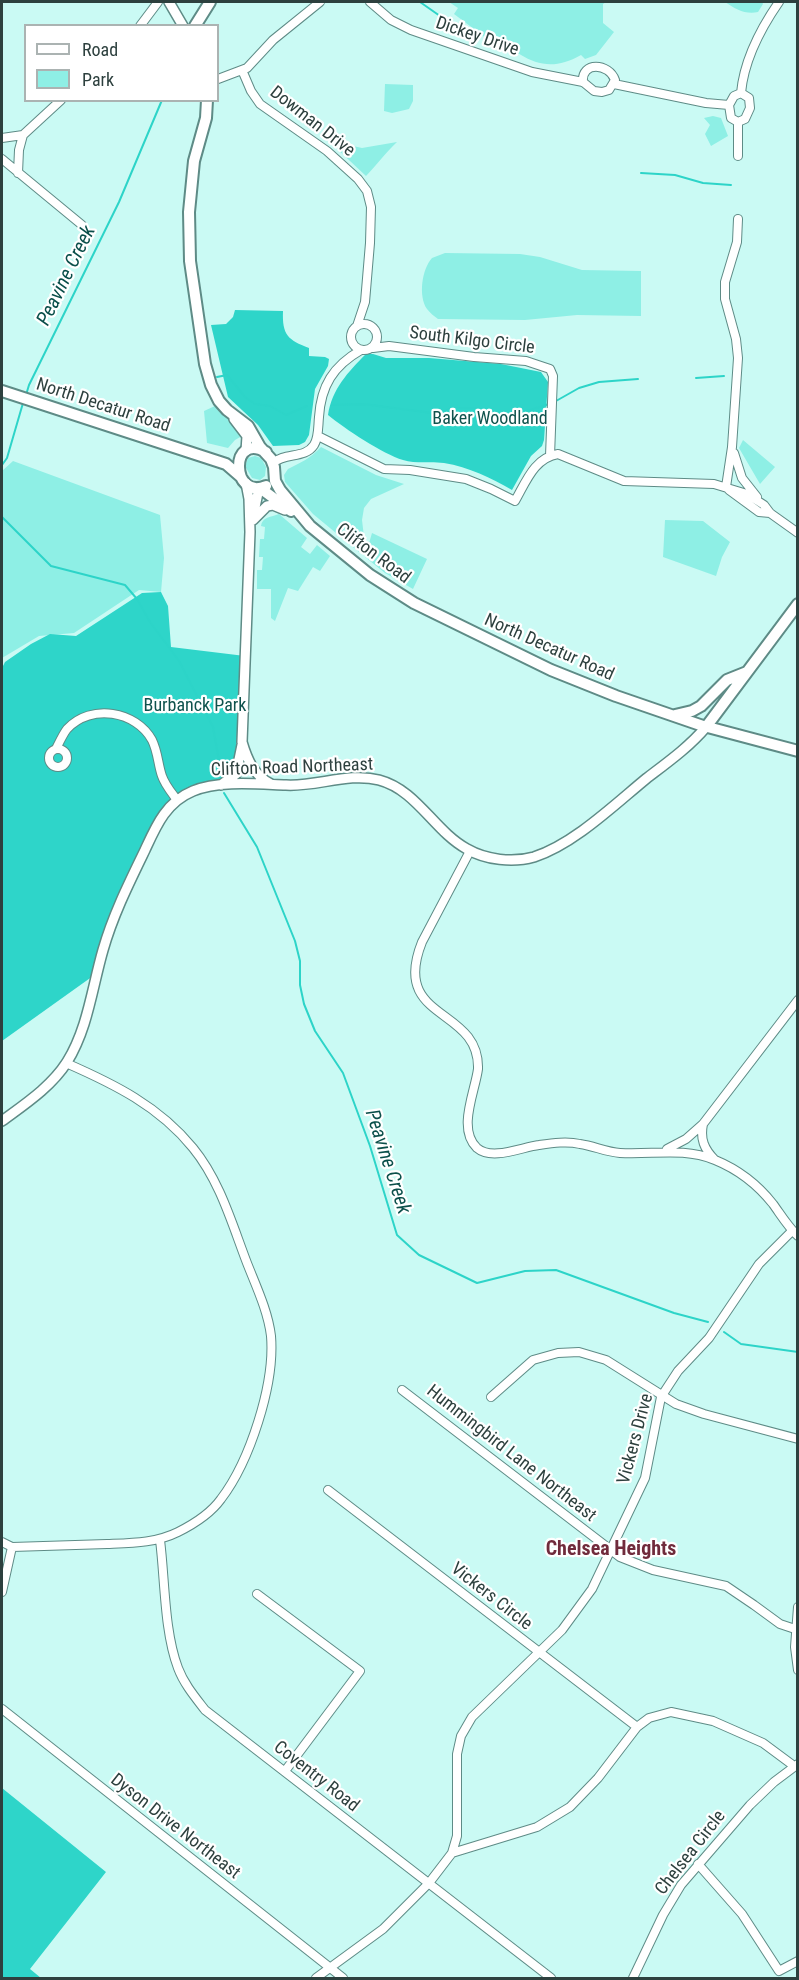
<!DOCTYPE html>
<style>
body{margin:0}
#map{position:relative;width:799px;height:1980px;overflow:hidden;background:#cafaf4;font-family:"Roboto Condensed",sans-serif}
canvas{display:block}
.frame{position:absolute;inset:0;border:3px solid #2d403e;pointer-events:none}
.legend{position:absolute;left:24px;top:24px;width:195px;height:78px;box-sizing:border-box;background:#fff;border:2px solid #abb3b2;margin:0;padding:8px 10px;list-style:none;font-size:18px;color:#2d403e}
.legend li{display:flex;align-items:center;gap:12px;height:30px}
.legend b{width:30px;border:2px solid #abb3b2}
</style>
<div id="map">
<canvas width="799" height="1980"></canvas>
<div class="frame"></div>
<ul class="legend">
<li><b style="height:8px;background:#fff"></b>Road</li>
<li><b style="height:16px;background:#8eefe5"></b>Park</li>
</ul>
</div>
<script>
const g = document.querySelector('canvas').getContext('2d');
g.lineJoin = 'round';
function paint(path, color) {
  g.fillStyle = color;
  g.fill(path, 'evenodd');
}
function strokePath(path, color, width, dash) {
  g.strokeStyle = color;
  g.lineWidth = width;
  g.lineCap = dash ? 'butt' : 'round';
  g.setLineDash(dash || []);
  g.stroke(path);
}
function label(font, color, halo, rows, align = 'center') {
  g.font = font + ' "Roboto Condensed",sans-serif';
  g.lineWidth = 4.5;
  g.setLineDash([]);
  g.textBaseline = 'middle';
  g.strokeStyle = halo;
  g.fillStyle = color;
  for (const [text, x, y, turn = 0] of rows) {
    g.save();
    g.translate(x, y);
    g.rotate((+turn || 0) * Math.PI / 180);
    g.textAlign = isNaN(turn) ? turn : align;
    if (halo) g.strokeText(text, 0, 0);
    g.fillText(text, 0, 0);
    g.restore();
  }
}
const green = new Path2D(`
 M449,2H606L603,4V23L614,32L596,55L585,59L581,55C543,77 521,56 491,33L486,38L454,14L458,8Z
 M725,2H762L763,4L758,12C746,15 735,9 725,2Z
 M385,84L413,85V101L409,109L392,113L384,111Z
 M713,116L721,118L728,136L711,146L705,134L710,125L704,118Z
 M335,142L362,148L397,142C385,153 377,165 366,176L334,146Z
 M445,253L520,254L540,257L582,270L641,271V316L577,315L525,320L438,319C434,316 430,313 427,309C418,296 422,269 432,258Z
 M215,406L237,427L242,436L235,440L228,448L207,443L204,411Z
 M743,440L775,467L760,484L739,448Z
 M321,447L376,475L404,484L371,499L364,508L362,520L364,537L359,552L313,514L285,482L284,475L288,469C300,463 311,458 321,447Z
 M255,456L261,458L266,467L265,476L260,480L252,478L245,466L248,458Z
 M13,461L160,515L164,558L161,592L139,590L74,633L39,636L2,658V471Z
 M279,514L307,538L301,547L310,554L317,545L330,556L320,571L313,567L298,591L288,588L275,621L271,618V589H257V570H262L263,557H259L260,539H264L265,527L261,526C262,517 271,517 279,514Z
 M665,520L703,521L730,542L722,557L716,576L663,557Z
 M372,533L427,559L413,589L385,573L365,557Z`);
const forest = new Path2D(`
 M235,310L283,311C282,335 288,340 309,348V356L325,357L329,359L328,366L315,389L309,435L305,442L299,445L273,446L258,425L228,397L211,325L226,324L233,317Z
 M366,354H373L386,358H429L501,364L541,372L548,382L544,440L542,446L531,456L512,490C491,478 469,467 444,463C431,461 416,464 403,460C383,454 345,429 328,415C332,389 348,372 366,354Z
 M161,592L168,606L171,647L245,656L234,767L230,776L190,794L160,825L122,893L93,976L2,1041V668L5,662L31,644L50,634L76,636L142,593Z
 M2,1788L106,1872L30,1969L41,1978H2Z`);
const stream = new Path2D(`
 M420,2L460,30
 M641,173L675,175L703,183L731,185
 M217,377L227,375L245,397L255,404L270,406L286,415L307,406
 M696,378L724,376
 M26,395L29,385L119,202L162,100
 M556,401L579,388L599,382L638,379
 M332,405L363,404L440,414L452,408H475L515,416C527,409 538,409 551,403
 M2,465L7,458L23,403
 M2,517L51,566L125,585L137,599L150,622L179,661L213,727L221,772
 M224,793L257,847L295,941L300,961V985L304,1004L315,1031L343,1073L370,1146L397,1235L419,1255L477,1283L525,1271L556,1270L674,1313L708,1322
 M724,1332L741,1344L798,1352`);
const minor = new Path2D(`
 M370,2L391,20L411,30L532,72L583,82L594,91L602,92L609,90L615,80C609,63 581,61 583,82
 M140,26L158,2
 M242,70L251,91L260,104L327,151L358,179L367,191L371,207L370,243L365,302L357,326
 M218,79L247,68L273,40L320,2
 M614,84L706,103L729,105
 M741,93C744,61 761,28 779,2
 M741,93L749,98L750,108L745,119L738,122L731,118L729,105L734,96Z
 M738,122V156
 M2,138L23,135L61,100
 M2,159L82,225
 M18,173L19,150L23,135
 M351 337a13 13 0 1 1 26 0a13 13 0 1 1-26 0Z
 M373,348L389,346L474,357L526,361L550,369L553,376L550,456
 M318,436L384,469L410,470L466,479L491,489L515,501C526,482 534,458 558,454L624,481L714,484L747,494L764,505L770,513L798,533
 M734,453L742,478L757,497
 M273,463C285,452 305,459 314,445C319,437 318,426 319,417C321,386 333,366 361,350
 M726,487L732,447L738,358L736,339L725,299V282L737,242L738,219
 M729,490L759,512L770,513
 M56,749C59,743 63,734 67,729C91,703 136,711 152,740C158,752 158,765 162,776C165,785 172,793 177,800
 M49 758a9 9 0 1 1 18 0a9 9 0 1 1-18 0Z
 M470,851L422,942C390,1022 480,1006 478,1069C475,1092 457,1129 477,1148C492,1161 522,1147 539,1145C553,1143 567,1141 580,1144C594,1146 606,1152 620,1153C654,1155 682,1147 715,1160C737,1169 758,1185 773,1204C781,1215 788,1227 798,1236
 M703,1124C700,1139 704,1149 715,1160
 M667,1149L686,1139L703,1124L798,1000
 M402,1390L620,1557L653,1570L726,1586L754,1605L780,1624L795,1629
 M491,1397L533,1360L558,1353L579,1352L606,1360L676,1404L704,1414L798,1439
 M328,1490L637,1727
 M160,1540C165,1579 164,1631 178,1668C184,1684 195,1697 205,1710L551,1978
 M2,1542L12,1547C44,1546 75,1545 107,1544C132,1543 156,1543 178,1532C194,1524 211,1513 221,1499C250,1461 275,1384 271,1336C268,1311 256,1286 247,1263C232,1224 220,1181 193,1148C159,1106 114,1084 66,1063
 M2,1592L12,1547
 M257,1594L360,1671L285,1771
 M798,1607L795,1647L798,1670
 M2,1709L343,1978
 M452,1853L457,1836V1754L461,1736L472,1717L562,1630L592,1589L645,1478L661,1397L678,1371L709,1338L759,1264L792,1231
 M698,1864L742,1914L779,1971L798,1961
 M316,1978L383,1929L429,1883L452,1853L537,1827L570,1807L598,1778L637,1727L649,1718L671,1712L713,1721L763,1743L794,1766
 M633,1978L663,1915L681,1885L750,1805L774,1782L798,1764`);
const tertiary = new Path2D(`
 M169,2L183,26
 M234,419L247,436L246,451
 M246,483L249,499L250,532L242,742C247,759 254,776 271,784
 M254,512L259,488
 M253,520L267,506L273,505L285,510
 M221,785L236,774L242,745
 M2,1121C25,1104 51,1087 67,1062C88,1028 92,988 103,950C113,915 129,883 145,850C156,826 166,802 193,791C219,780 258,784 286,785C316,787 349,772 379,780C417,790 434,831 467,849C486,860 513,863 534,857C574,844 614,805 647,778C668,762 689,747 706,727`);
const secondary = new Path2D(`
 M195,26L210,2
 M207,100L206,118L194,161L189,212L190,261L205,364L211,385L219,401L227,410L248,426L260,447L271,459L274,467L275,481L280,490L310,526L370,575L414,603L551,670L616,696L706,727L798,604
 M2,391L226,464L241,477
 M266,486C231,501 229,431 266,452
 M260,488L291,511
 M675,715L692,711L701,706L727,680L747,672
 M700,725L798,751`);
const streetNames = [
 ["Dickey Drive",477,37,19],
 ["Dowman Drive",312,122,38],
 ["South Kilgo Circle",472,341,7],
 ["North Decatur Road",103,406,18],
 ["Clifton Road",373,554,37],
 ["North Decatur Road",549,648,24],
 ["Clifton Road Northeast",292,768,-2],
 ["Vickers Drive",636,1439,-75],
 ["Hummingbird Lane Northeast",511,1454,38],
 ["Vickers Circle",491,1597,38],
 ["Coventry Road",316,1777,38],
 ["Dyson Drive Northeast",175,1827,38],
 ["Chelsea Circle",691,1853,-52]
];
const parkNames = [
 ["Baker Woodland",490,419],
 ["Burbanck Park",195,706]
];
const waterNames = [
 ["Peavine Creek",67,276,-64],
 ["Peavine Creek",387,1162,72]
];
const neighbourhoodNames = [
 ["Chelsea Heights",611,1550]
];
paint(green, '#8eefe5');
paint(forest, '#2ed5c9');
strokePath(stream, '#2dd4c8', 2);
strokePath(minor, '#5e8b86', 10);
strokePath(tertiary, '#5e8b86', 12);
strokePath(secondary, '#5e8b86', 14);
strokePath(minor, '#fff', 8);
strokePath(tertiary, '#fff', 9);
strokePath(secondary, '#fff', 10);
label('18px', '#2d403e', '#fff', streetNames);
label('18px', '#0f524d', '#fff', parkNames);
label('italic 20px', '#0a4f4a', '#fff', waterNames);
label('bold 20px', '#702b3c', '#fff', neighbourhoodNames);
</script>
